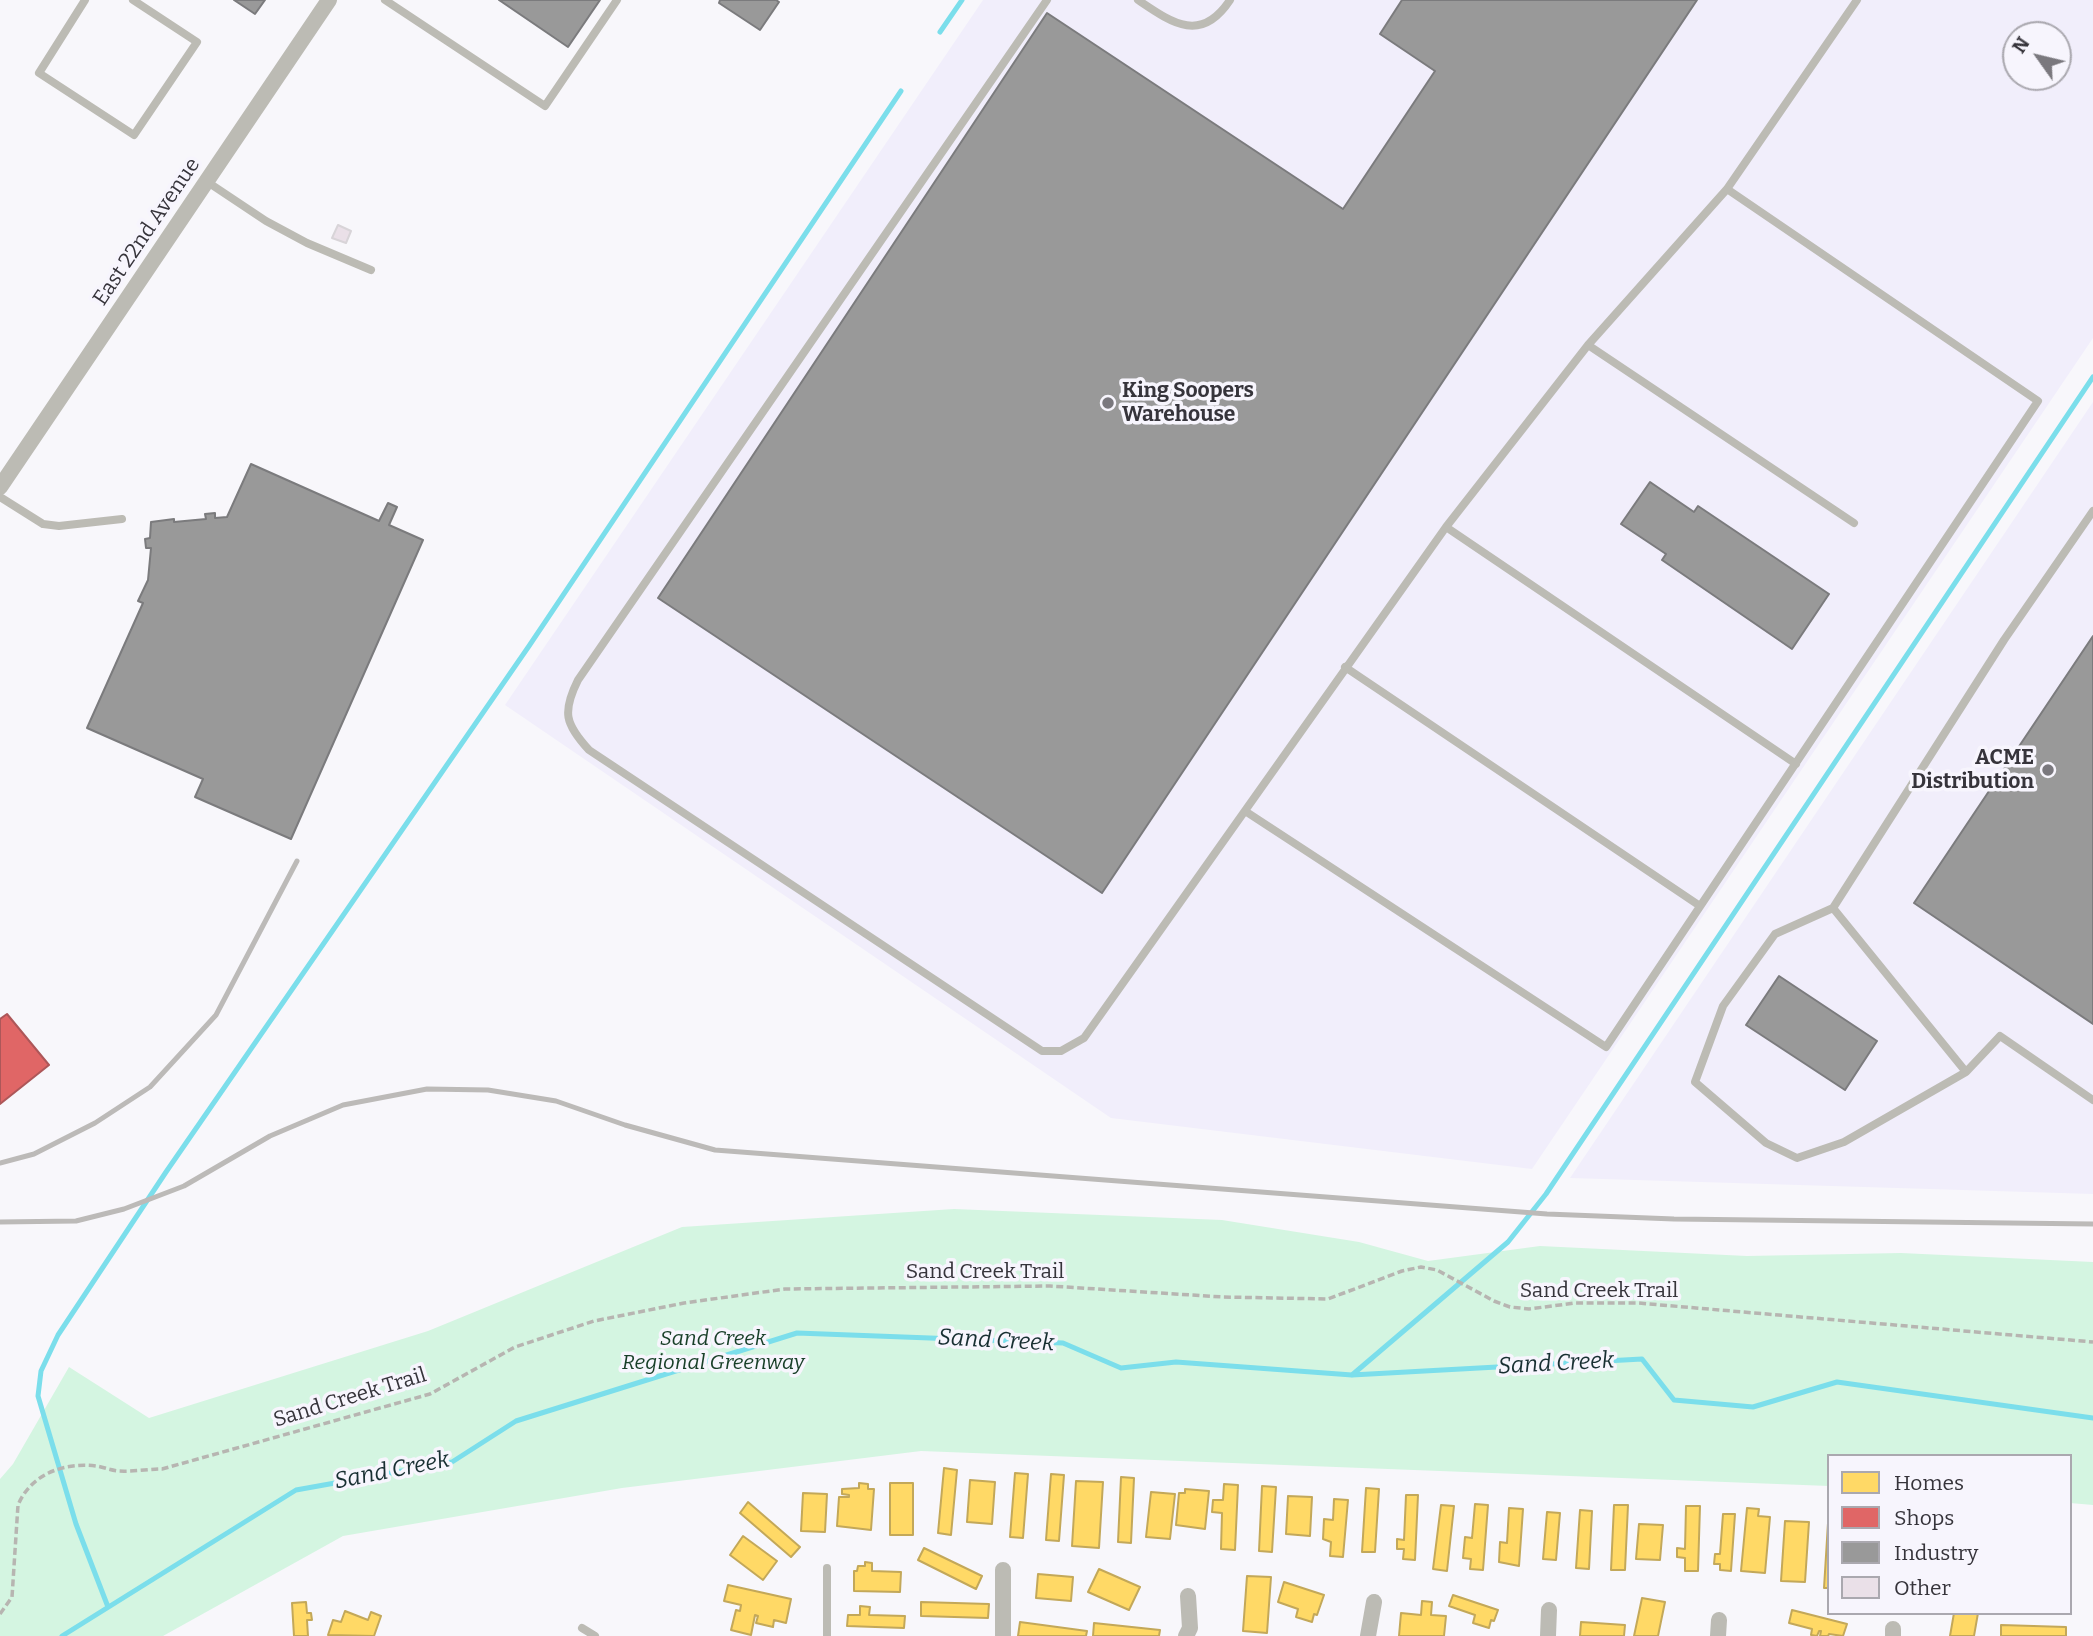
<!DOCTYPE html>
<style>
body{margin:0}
#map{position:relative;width:2093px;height:1636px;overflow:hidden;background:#f8f7fb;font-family:Bitter,serif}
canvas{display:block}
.legend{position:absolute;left:1827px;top:1454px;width:245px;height:161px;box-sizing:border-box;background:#f7f5fd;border:2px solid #aaa8af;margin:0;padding:9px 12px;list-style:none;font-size:21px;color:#36343b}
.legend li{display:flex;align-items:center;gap:14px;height:35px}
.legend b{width:35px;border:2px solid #aaa8af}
.north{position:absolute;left:2002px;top:21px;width:70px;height:70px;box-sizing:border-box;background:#f7f5fd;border:2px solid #aaa8af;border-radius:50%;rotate:304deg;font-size:19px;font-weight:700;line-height:28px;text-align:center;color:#36343b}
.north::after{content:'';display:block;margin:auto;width:24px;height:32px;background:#7a787e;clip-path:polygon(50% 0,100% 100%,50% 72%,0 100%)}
</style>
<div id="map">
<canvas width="2093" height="1636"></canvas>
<ul class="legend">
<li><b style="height:19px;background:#ffd966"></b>Homes</li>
<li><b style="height:19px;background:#e06666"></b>Shops</li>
<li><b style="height:19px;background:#999"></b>Industry</li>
<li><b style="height:19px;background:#eae0e8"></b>Other</li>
</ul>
<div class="north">N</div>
</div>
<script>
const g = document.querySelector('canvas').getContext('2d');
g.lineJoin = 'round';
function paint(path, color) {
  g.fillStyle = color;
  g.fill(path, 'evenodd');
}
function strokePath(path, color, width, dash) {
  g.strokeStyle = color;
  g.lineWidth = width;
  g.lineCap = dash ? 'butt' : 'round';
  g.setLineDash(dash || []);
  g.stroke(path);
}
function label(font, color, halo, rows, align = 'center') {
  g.font = font + ' Bitter,serif';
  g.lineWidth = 7;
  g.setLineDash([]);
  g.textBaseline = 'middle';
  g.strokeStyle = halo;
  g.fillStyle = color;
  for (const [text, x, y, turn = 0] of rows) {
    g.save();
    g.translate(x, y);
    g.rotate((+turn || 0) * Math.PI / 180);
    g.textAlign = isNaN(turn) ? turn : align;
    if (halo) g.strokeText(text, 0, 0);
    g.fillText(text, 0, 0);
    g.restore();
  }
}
const built = new Path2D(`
 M983,0H2093V338L1532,1169L1111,1118L505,705ZM2016,35H2058V77H2016Z
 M2093,402V1194L1570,1178Z`);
const green = new Path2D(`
 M954,1209L1222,1220L1359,1242L1428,1261L1540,1246L1747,1256L1901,1253L2093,1262V1505L2070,1503V1456H1829V1486L921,1451L622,1488L343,1536L163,1636H0V1479L13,1464L69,1367L149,1418L428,1331L682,1227Z`);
const homes = new Path2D(`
 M944,1468L957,1470L951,1535L938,1533Z
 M1015,1473L1028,1474L1023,1538L1010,1537Z
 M1051,1474L1064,1475L1059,1541L1046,1540Z
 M1121,1477L1134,1478L1131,1543L1118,1542Z
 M970,1480L995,1482L992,1524L967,1522Z
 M1076,1481L1103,1482L1099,1548L1072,1546Z
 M859,1483L868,1484V1489H874L871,1530L837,1526L839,1497H849V1495L842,1494V1489L859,1488Z
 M890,1483H913V1535H890Z
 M1224,1484L1238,1485L1235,1550L1221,1549L1222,1513L1212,1512L1213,1500H1223Z
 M1262,1486L1276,1487L1272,1552L1259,1551Z
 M1366,1488L1379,1489L1375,1552H1362Z
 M1185,1489L1209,1491L1205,1529L1176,1525L1179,1493H1185Z
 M1151,1492L1175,1494L1170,1539L1146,1537Z
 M803,1493L827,1494L825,1532L801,1531Z
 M1406,1495H1418L1415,1560L1403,1559L1404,1549H1397V1539L1404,1540Z
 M1288,1496L1312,1497L1310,1536L1286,1534Z
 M1334,1499L1348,1500L1343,1557L1330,1556L1331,1542L1323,1539L1324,1519L1333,1520Z
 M748,1502L800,1547L791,1557L740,1513Z
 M1475,1504L1488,1505L1483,1570L1470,1569L1471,1559L1463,1558L1465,1537L1472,1538Z
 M1441,1505L1454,1506L1447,1571L1433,1569Z
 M1614,1505H1628L1625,1570H1611Z
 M1686,1506H1700L1698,1571H1685V1558L1677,1557V1548L1685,1549Z
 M1509,1508L1523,1509L1519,1566L1499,1562L1500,1542L1507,1543Z
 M1747,1508L1759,1509L1758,1516L1770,1517L1765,1573L1741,1571Z
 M1580,1510L1592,1511L1589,1569L1576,1568Z
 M1547,1512L1560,1513L1556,1560L1543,1559Z
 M1723,1514H1735L1731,1571L1720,1570V1564H1714L1715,1554H1720Z
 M1785,1521L1809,1522L1805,1582L1781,1581Z
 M1828,1523H1829V1588H1824Z
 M1639,1524L1663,1525L1660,1560L1636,1559Z
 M743,1536L777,1561L763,1580L730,1555Z
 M924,1548L982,1576L976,1589L918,1560Z
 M865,1562L872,1563V1571L901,1572L900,1592L854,1591V1571H857L858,1566H865Z
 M1099,1569L1140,1587L1129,1610L1088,1592Z
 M1038,1574L1073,1577L1071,1601L1036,1598Z
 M1247,1576L1271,1577L1267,1633L1243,1631Z
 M1284,1582L1324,1595L1317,1615L1314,1614L1312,1622L1296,1617L1298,1609L1278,1602Z
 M728,1585L791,1599L786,1623L774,1620L773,1627L756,1623L758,1616L755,1615L751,1635L731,1630L736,1610L740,1611L741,1605L724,1601Z
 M1453,1595L1498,1610L1494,1621L1491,1620L1489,1628L1473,1623L1475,1615L1449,1606Z
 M1642,1598L1665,1602L1658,1636H1634Z
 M1422,1601L1432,1602L1431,1615L1446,1616L1444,1636H1399L1401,1613L1421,1615Z
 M306,1602L307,1613H311L312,1620H307L308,1636H294L292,1603Z
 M921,1602L989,1604L988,1618L921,1616Z
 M860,1606L870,1607L869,1615L905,1616L904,1628L847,1626L848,1615H860Z
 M1792,1610L1847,1624L1843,1636L1829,1634L1828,1636H1820L1821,1631H1819L1817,1636L1811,1635L1812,1629L1789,1623Z
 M345,1611L368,1620L371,1612L381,1616L374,1636L328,1635L333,1620L341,1622Z
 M1954,1613H1978L1974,1636H1950Z
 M1020,1622L1087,1631L1086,1636H1018Z
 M1581,1622L1625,1625L1624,1636H1580Z
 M1094,1623L1160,1630L1159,1636H1093Z
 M2001,1625L2066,1627V1636H2001Z`);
const shops = new Path2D(`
 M7,1014L49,1065L0,1104V1019Z`);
const industry = new Path2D(`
 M234,0H265L255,14Z
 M499,0H600L568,47Z
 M720,0H776L779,2L760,30L719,3Z
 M1402,0H1697L1102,893L658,598L1047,13L1343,209L1435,71L1380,34Z
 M251,464L379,521L388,503L397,507L389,525L423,540L291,839L195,797L203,779L87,728L143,603L138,601L148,580L151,548H146L145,539L150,538L151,522L174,519V522L206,519L205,514L215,513V518L227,517Z
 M1650,482L1694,512L1698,506L1829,594L1792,649L1662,560L1666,554L1621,524Z
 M2093,636V1024L1914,903Z
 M1779,976L1877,1041L1845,1090L1746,1025Z`);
const stream = new Path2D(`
 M940,32L962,0
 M1352,1375L1508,1242L1546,1194L2093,377
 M108,1607L76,1524L38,1396L41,1371L58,1335L166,1172L529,646L901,91
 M62,1636L296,1490L452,1462L516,1421L797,1333L1063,1343L1121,1368L1176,1362L1352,1375L1642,1359L1674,1400L1753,1407L1837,1382L2093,1418`);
const building = new Path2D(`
 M338,225L351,231L346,243L332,238Z`);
const path = new Path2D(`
 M0,1614L12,1597L18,1505C31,1474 64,1462 96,1466C103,1467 110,1470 118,1471C132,1472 148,1469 162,1469L430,1394L515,1347L594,1321L684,1303L785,1289L1050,1286L1223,1297L1328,1299L1402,1271L1421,1267L1437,1270L1494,1301L1510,1307L1529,1309L1575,1303H1638L2093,1342`);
const lane = new Path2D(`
 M85,0L39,73L134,135L197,42L133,0
 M385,0L545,106L617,0
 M1047,0L578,680C562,712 565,724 589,750L1042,1051H1061L1084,1038L1446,527L1588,345L1727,189L1857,0
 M1138,0C1172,23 1201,44 1230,0
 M206,181L266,221L307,243L371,270
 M1588,345L1854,523
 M0,497L43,524L59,526L122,519
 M2093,511L2004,640L1833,908L1966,1072L2000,1036L2093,1100
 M1446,527L1796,764
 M1345,667L1700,906
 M1245,811L1606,1047L2038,401L1727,189
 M1833,908L1775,934L1723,1006L1695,1082L1766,1143L1797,1158L1844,1142L1966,1072
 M827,1568V1636
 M582,1628L595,1636`);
const street = new Path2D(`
 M0,487L329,0
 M1003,1636V1570
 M1186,1636L1190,1628L1188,1596
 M1368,1636L1374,1602
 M1548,1636L1549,1610
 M1718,1636L1719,1620
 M1893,1636V1629`);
const rail = new Path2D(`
 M0,1163L34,1154L95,1123L150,1087L216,1015L297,861
 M0,1222L76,1221L124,1209L184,1186L270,1136L343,1105L427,1089L488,1090L556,1101L625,1125L715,1150L1547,1214L1674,1219L2093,1224`);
const markers = [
 [1108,403,7,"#7a787e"],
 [2048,770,7,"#7a787e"]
];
const streetNames = [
 ["East 22nd Avenue",147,232,-56],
 ["Sand Creek Trail",985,1272],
 ["Sand Creek Trail",1599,1291],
 ["Sand Creek Trail",350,1398,-17]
];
const poiNames = [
 ["King Soopers",1122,391],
 ["Warehouse",1122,415],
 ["ACME",2034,758,"right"],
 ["Distribution",2034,782,"right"]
];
const parkNames = [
 ["Sand Creek",713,1339],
 ["Regional Greenway",713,1363]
];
const waterNames = [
 ["Sand Creek",996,1341,3],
 ["Sand Creek",1556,1364,-3],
 ["Sand Creek",392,1471,-11]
];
paint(built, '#f1eefb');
paint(green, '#d4f5e1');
paint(homes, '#ffd966');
strokePath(homes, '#c3a859', 2);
paint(shops, '#e06666');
strokePath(shops, '#ad5759', 2);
paint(industry, '#999');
strokePath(industry, '#7b7b7d', 2);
strokePath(stream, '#7bdeeb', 5);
paint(building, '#eae0e8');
strokePath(building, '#d8d4d8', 2);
strokePath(path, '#b7b5b1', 3.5, [7, 3.5]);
strokePath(lane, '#bcbbb4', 8);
strokePath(street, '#bcbbb4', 16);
strokePath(rail, '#bcbab8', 5);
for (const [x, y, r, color] of markers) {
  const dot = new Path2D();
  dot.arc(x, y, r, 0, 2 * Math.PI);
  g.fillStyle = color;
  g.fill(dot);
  strokePath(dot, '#f7f5fd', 2.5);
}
label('21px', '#36343b', '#f7f5fd', streetNames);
label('bold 21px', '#36343b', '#f7f5fd', poiNames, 'left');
label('italic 21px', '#183f28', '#f7f5fd', parkNames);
label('italic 23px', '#182f32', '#f7f5fd', waterNames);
</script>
